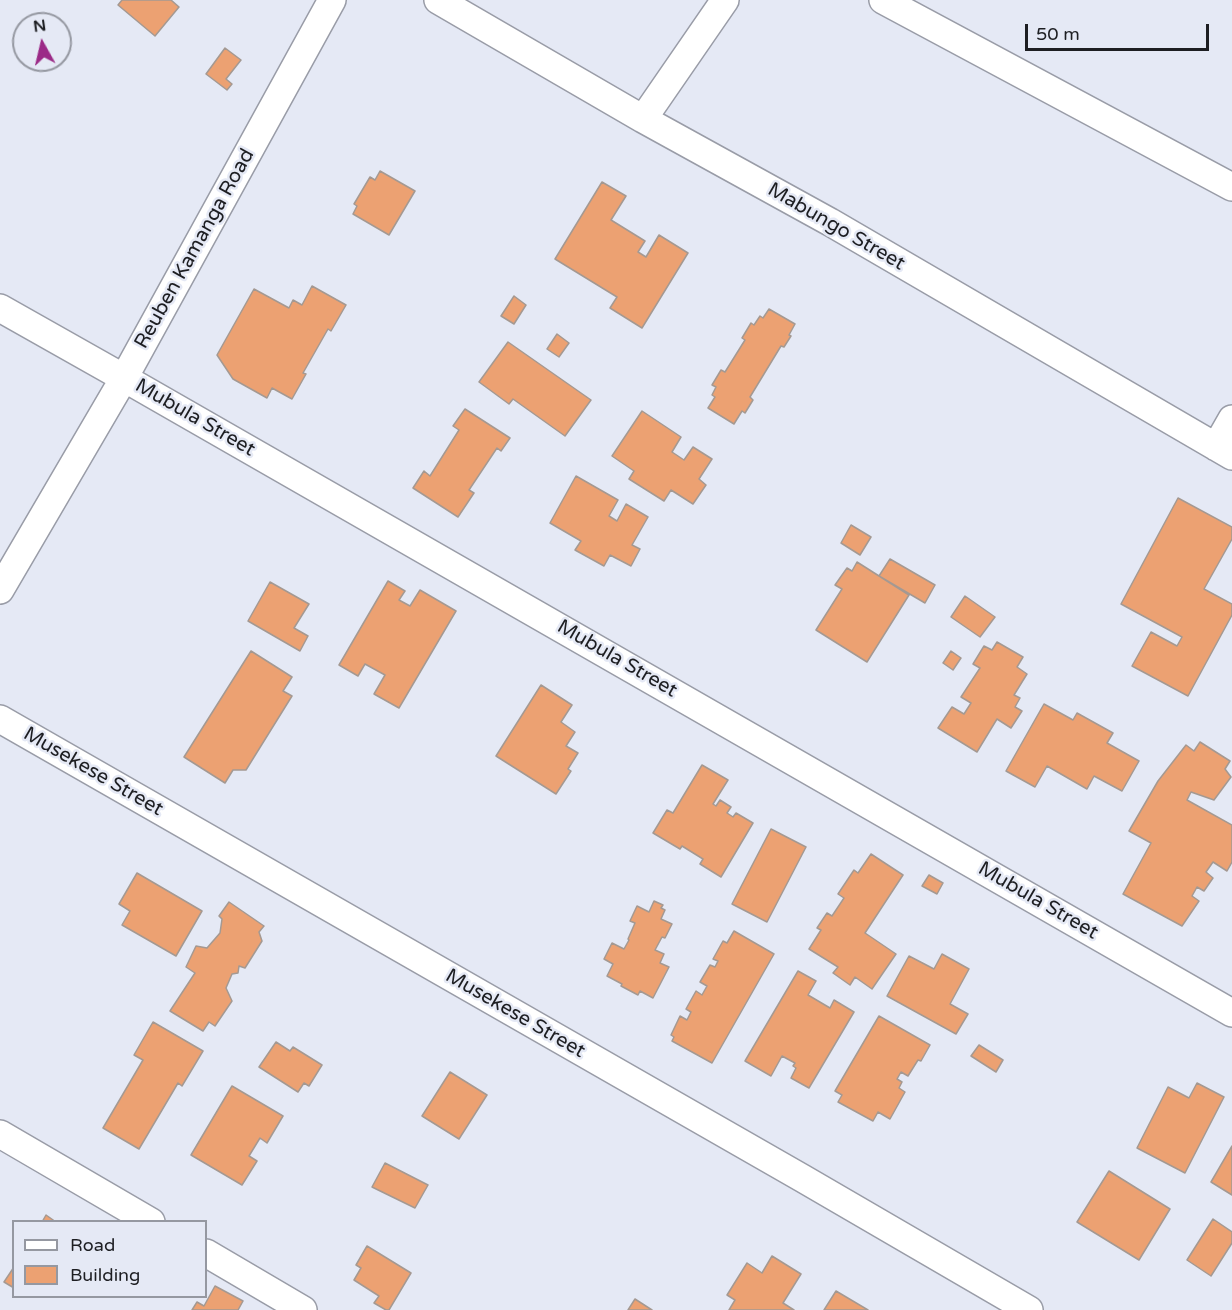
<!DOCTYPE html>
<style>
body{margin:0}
#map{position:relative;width:1232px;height:1310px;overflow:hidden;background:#e5e9f5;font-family:"Varela Round",sans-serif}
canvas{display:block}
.legend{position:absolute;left:12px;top:1220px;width:195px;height:78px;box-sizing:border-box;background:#e5e9f5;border:2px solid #9598a1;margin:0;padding:8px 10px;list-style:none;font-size:18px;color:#1d1e22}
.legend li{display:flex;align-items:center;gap:12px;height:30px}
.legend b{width:30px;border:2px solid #9598a1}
.north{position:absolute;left:12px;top:12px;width:60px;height:60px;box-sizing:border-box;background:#e5e9f5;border:2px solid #9598a1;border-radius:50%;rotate:352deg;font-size:16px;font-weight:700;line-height:24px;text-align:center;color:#1d1e22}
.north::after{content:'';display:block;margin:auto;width:21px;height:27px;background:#9b2a87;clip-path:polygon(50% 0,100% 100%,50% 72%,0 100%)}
.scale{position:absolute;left:1025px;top:24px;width:184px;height:27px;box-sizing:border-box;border:3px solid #1d1e22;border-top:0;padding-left:8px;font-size:18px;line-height:21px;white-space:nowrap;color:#1d1e22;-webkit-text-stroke:4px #e5e9f5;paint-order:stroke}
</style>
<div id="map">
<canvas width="1232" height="1310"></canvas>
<ul class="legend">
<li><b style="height:8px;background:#fff"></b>Road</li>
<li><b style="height:16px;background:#eca172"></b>Building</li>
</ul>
<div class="north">N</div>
<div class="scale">50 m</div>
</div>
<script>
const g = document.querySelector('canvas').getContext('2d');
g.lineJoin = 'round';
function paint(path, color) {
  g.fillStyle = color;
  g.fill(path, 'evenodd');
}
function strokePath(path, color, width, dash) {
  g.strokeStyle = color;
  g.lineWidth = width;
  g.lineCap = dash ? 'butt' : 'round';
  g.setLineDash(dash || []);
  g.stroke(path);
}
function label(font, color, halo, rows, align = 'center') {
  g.font = font + ' "Varela Round",sans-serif';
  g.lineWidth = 5;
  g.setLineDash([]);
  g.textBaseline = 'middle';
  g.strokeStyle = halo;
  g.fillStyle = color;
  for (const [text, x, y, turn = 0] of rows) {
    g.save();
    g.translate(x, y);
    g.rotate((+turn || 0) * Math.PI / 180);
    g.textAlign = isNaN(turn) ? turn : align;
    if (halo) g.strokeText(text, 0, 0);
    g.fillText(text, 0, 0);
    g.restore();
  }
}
const building = new Path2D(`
 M122,0H171L179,7L155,36L118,5Z
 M225,48L241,60L226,79L232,84L227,90L206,74Z
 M380,171L415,191L389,235L353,214L357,206L354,204L370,177L375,180Z
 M602,182L626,196L611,220L645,241L638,252L646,257L659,235L688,253L642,328L610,308L617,297L555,259Z
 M312,286L346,305L331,331L328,329L303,373L306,374L292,399L272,388L267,398L233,379L217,355L254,289L289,308L293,300L302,305Z
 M514,296L526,305L514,324L501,316Z
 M769,309L795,324L789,335L791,336L784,347L781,346L750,397L753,400L745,413L742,411L734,424L708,408L715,397L712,395L716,387L712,385L721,370L725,372L745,340L742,338L751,323L754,325L760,316L763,318Z
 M557,334L569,343L559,357L547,349Z
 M508,342L591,400L565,436L513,399L509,404L479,382Z
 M465,409L510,438L501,451L497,448L469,490L474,493L458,517L413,488L424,471L430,476L459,430L453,426Z
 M642,411L681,437L672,452L684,460L693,447L712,459L699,479L706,485L693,504L671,490L664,501L629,479L634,471L612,456Z
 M576,476L618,500L609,516L617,521L626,504L648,517L632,545L640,549L631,566L610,555L604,566L575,550L581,541L550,523Z
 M1178,498L1232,527V539L1204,589L1232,604V615L1188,696L1132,666L1151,632L1177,646L1182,637L1121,604Z
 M851,525L871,537L860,555L841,543Z
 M890,559L935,585L925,603L879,576Z
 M857,562L909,595L867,662L816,630L842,589L835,585L847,568L852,571Z
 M388,581L405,591L399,600L410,606L420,590L456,611L399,708L374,694L385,675L365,664L358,676L339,665Z
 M270,582L309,604L294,628L308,636L300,651L248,621Z
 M965,596L995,617L980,637L951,617Z
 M997,642L1023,657L1017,667L1027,674L1014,695L1020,698L1015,707L1022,711L1011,728L997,719L977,752L938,728L952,707L964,714L971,703L961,697L980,668L973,664L984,646L992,650Z
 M251,651L292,677L283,691L292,696L246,770H233L225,783L184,757Z
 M951,651L961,658L953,670L943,663Z
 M541,685L572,705L561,722L575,732L566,746L578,753L568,769L571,771L556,794L496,756Z
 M1044,704L1073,720L1077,713L1113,733L1107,743L1139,761L1122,791L1094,776L1087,789L1047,766L1035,787L1006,771Z
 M1200,742L1230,761L1225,769L1231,777L1214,800L1191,792L1187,800L1232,825V862L1227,871L1213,862L1206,872L1213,878L1204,891L1197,887L1192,896L1199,901L1182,926L1123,894L1151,843L1129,831L1158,781L1186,745L1194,751Z
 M702,765L728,780L713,804L716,806L720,800L731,807L727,813L733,817L736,813L753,823L721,877L700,864L703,859L682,846L680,849L653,833L667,810L673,813Z
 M771,829L806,847L767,922L732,904Z
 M871,854L903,875L865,933L896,954L872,989L855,977L850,985L833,973L838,967L809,949L821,930L817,928L827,913L832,916L844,898L838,894L854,870L858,873Z
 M137,873L202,911L176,956L122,925L130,911L119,904Z
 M929,875L943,883L937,894L922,886Z
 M654,901L663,905L661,908L665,910L661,919L672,924L665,938L662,937L655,950L664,954L660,963L669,967L653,998L640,991L638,995L621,986L622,984L607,976L613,964L604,959L612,943L624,949L629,940L628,939L635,923L630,921L637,906L649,912Z
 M229,902L264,926L259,932L262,941L245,968L239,966L238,973L232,974L226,988L232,1001L215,1026L209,1022L203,1031L170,1011L195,973L186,967L196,946L207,948L220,933L222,919L219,916Z
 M734,931L774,954L712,1063L672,1041L674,1037L671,1035L680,1016L687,1020L691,1012L686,1009L696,991L702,995L707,986L700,982L710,965L715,967L718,961L713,959L723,941L727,943Z
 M942,954L969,969L950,1004L968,1014L956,1034L887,996L909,956L934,969Z
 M798,971L816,981L808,995L830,1008L834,1000L854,1012L809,1088L791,1078L796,1068L793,1066L795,1063L782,1056L771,1076L745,1061Z
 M879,1016L930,1045L921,1061L918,1060L908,1076L901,1072L897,1079L902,1082L899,1088L905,1092L890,1119L878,1112L873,1121L838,1102L842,1095L835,1091Z
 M153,1022L203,1051L182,1086L178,1083L139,1149L103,1128L143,1060L134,1055Z
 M276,1042L290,1051L293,1047L322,1065L309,1086L304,1083L298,1092L259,1067Z
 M979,1045L1003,1060L996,1072L971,1056Z
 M450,1072L487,1095L459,1139L422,1116Z
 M1197,1083L1224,1097L1185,1173L1137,1148L1168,1087L1189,1098Z
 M232,1086L283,1116L267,1143L260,1138L249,1156L257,1161L242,1185L191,1155Z
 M1232,1146V1195L1211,1182Z
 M385,1163L428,1185L415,1208L372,1187Z
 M1109,1171L1170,1209L1139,1260L1077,1222Z
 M46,1215L56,1222H42Z
 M1213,1219L1232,1232V1243L1211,1276L1187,1260Z
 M367,1246L411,1273L389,1310H386L374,1303L379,1296L354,1280L361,1268L356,1265Z
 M772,1256L801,1274L783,1303L794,1310H729L735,1300L727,1295L747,1263L762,1273Z
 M14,1267V1288L4,1282Z
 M215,1286L243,1301L238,1310H192L197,1302L204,1306Z
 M836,1291L868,1310H824Z
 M635,1299L652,1310H628Z`);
const minor = new Path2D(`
 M438,0L643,119L830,222L1232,456
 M883,0L1232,187
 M643,119L725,0
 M0,308L124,378L1232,1013
 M1216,447L1232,419
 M0,590L124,378L332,0
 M0,719L802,1178L1029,1310
 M0,1134L151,1222
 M206,1253L303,1310`);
const streetNames = [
 ["Mabungo Street",836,227,30],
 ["Reuben Kamanga Road",195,249,-61],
 ["Mubula Street",195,418,30],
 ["Mubula Street",617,659,30],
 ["Musekese Street",93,772,30],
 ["Mubula Street",1038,901,30],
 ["Musekese Street",515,1014,30]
];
paint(building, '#eca172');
strokePath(building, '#a49992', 1.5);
strokePath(minor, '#999ca7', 30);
strokePath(minor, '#fff', 27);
label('20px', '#1d1e22', '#e5e9f5', streetNames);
</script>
